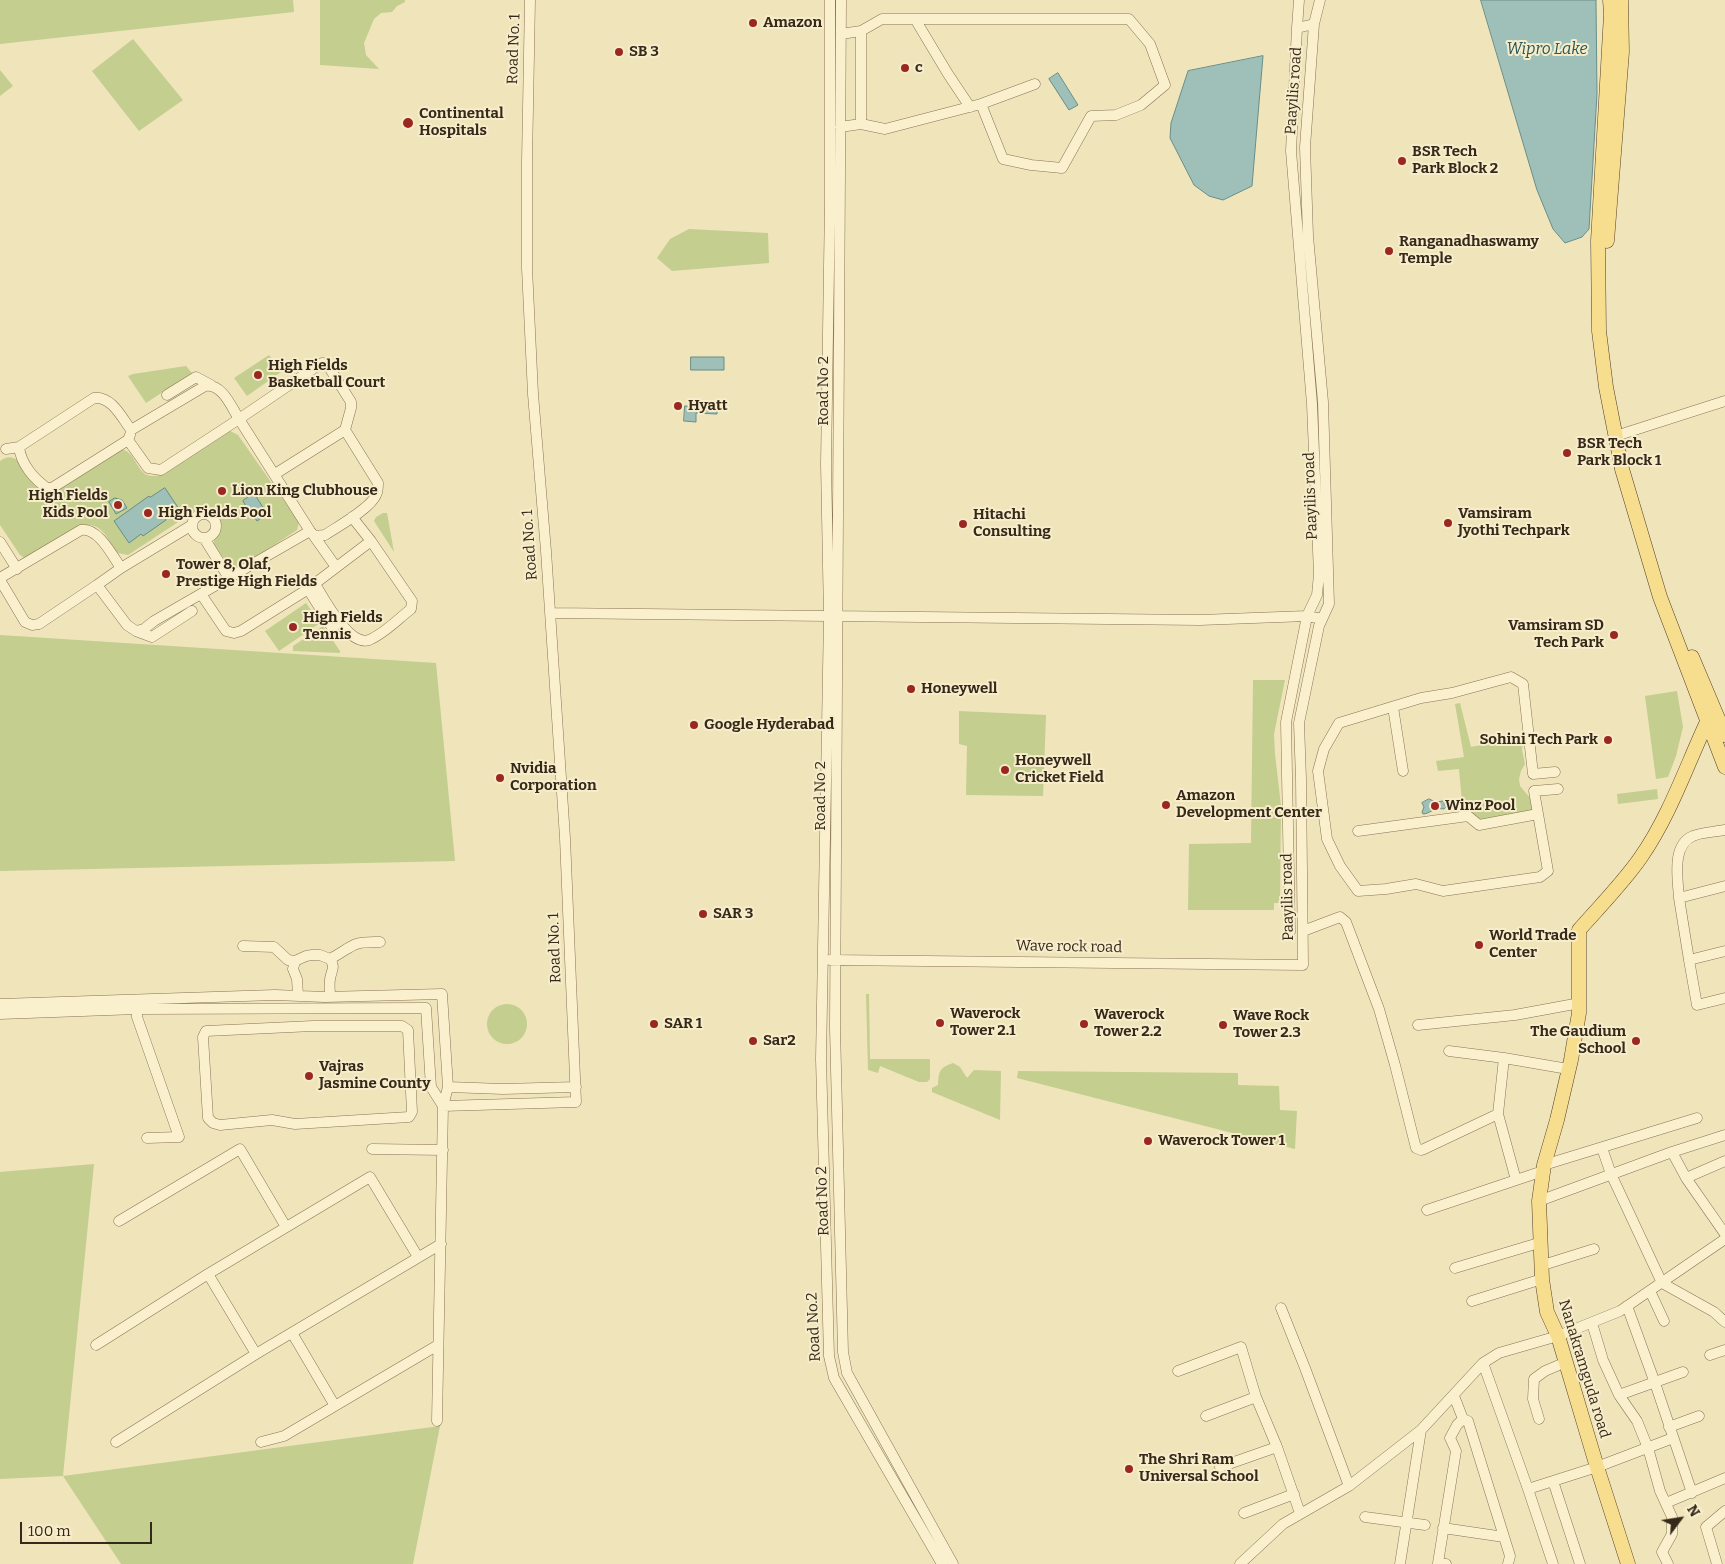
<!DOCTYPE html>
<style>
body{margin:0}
#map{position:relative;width:1725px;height:1564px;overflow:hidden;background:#f0e4bb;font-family:Bitter,serif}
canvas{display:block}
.north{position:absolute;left:1655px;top:1494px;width:50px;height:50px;-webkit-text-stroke:4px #f7edcb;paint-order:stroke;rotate:59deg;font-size:14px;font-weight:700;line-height:20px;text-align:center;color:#36291a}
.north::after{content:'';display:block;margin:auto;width:18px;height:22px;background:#36291a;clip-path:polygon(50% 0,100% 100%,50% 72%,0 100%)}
.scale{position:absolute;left:20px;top:1522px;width:132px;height:22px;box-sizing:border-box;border:2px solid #36291a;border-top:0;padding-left:6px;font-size:15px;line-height:18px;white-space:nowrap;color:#36291a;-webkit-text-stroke:4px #f7edcb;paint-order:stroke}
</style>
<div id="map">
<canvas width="1725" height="1564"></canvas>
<div class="north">N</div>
<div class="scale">100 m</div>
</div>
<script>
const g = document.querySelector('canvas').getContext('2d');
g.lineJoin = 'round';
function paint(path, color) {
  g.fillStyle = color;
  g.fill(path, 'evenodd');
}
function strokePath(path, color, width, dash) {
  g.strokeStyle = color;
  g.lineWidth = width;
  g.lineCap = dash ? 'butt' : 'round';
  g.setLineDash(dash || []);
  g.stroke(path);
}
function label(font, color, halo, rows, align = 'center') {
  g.font = font + ' Bitter,serif';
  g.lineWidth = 4;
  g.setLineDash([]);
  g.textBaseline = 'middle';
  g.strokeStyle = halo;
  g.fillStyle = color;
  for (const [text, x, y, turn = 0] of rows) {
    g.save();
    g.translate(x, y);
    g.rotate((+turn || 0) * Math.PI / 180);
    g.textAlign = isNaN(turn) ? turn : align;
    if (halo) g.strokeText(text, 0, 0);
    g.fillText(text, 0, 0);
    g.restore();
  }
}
const green = new Path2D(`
 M0,0H293L294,12L0,44Z
 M320,0H405V2L397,6L392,12L381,13L374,19L364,43L366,55L379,69L320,65Z
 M133,39L183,100L139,131L92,71Z
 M0,70L13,86L0,96Z
 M689,229L768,233L769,263L672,271L657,258L670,239Z
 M269,355L281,372L247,396L234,378Z
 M186,366L192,373L146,403L128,376L133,374Z
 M227,431H230L238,435L299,522L297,530L238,569H231L214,544V538L222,526L207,503L128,555L118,553C108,542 103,521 84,526L26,559L20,555L0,525V461C7,456 12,456 19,461C27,473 35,494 52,492L121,449C140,453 135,482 160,475Z
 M383,513H387L394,552L374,521L376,517Z
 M306,603L320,623L279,651L265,631Z
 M323,626L340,651V653L293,651V646Z
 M0,635L436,663L455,861L0,871Z
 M1253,680H1285L1274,734L1275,754L1281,806L1280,903H1274V910H1188L1189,844L1251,843Z
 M1677,691L1683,727L1676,756L1668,777L1656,779L1645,696Z
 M1460,703L1471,747L1523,737L1522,750L1525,764L1521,771L1519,779L1520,786L1531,799L1532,813L1479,822L1463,813L1459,769L1438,771L1436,761L1464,757L1455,704Z
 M959,711L1046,715L1043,796L966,795L967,746L959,744Z
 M1657,789L1658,799L1618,804L1617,794Z
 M866,994H869L870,1059H930V1079L927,1082H919L880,1066L878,1073L868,1070Z
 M487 1024a20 20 0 1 1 40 0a20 20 0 1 1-40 0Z
 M953,1063L960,1067L967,1078L974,1070L1001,1071L1000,1120L932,1092V1088L938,1085C939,1071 939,1068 953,1063Z
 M1018,1071L1238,1073V1085L1279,1086L1280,1110L1297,1111L1295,1149L1017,1078Z
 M94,1164L63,1476L440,1426L413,1564H121L63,1476L0,1479V1172Z`);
const water = new Path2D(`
 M1481,0H1596L1597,94L1589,229L1582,237L1565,243L1553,229L1537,190Z
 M1263,56L1252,186L1223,200L1209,196L1194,185L1170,138L1171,123L1188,71Z
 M1058,73L1078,105L1069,110L1049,79Z
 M691,357H724V370H691Z
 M685,406L717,407V414L696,413V422L684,421Z
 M165,488L179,509L165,518L166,520L143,536L141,534L129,543L114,521L149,496L150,497Z
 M254,493L267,514L257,521L253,515H251L243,501Z
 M115,498L122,500L127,508L116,514L109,502Z
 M1429,799L1436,802L1443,801L1446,807L1444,809C1433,807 1430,814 1423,814L1422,812L1424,807L1422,803Z`);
const minor = new Path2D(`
 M830,0V201L826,464L829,616L821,1059L829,1356L834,1378L942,1564
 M841,0L835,1028L843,1352L847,1373L953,1564
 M1299,0L1297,28L1314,24L1320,0
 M915,19L948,74L970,107
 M861,31V124
 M981,104L1035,84
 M840,127L861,124L885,129L981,104L1003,159L1031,165L1062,168L1091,116L1116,115L1141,105L1165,85L1150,44L1129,19H882L861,31L841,34
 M167,395L196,377L211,385
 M1622,434L1725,401
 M128,440L148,468L161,470L239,419L310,531L314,536L325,535C337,527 371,508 376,495C378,492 378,487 378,483L345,430
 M19,447C21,464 34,479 47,488H52L128,440L130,435
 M6,449L19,447L94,398C112,396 122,418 131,430L205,386C222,383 231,406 239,419L317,366L322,363L327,364L351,402V408L345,430L275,474
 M192 526a12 12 0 1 1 24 0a12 12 0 1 1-24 0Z
 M314,536L336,567
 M204,538L229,578
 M0,542L17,569
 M0,578L81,530C98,527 112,555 121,568L192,525
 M0,580L25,622L32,625L39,624L97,585L127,625L136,631L144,629L154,621L310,531
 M315,584C324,599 349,647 369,640C384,634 398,619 411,609L412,601L401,585L371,541L352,517
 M97,585L121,568
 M308,589L333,629
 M201,594L226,631L234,633L241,631L305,591L371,541
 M550,613L1200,620L1307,616L1322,619
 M136,631L152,637L192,611
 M1393,707L1403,771
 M1555,772L1533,774L1523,684L1511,677L1452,693L1421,698L1339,723L1324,749L1318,771L1327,839L1340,866L1358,891L1386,889L1416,884L1443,891L1540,877L1548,871L1534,791L1558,789
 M1358,831L1468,816L1479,825L1538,814
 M1725,886L1679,898L1689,960L1725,951
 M1679,898C1678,880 1671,845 1693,836C1702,832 1715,832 1725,830
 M1303,931L1340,917L1346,922L1379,1009L1395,1065L1416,1148L1421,1150L1424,1149L1498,1114
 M1290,932L1286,722L1307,616L1317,595L1319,574L1312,404L1291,151L1297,28
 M243,946L274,947L288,960L295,961L306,956L312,955H320L330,959C353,947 350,941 380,942
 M330,959C336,968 331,971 330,979C329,985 330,991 330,996
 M830,960L1303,965L1301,779L1299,723L1319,626L1329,604L1323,402L1308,236L1305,147L1314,24
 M1689,960L1697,1005L1725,998
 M295,961L293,969L297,979L298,995
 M0,1004L275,995L325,997L442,994L448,1087L443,1106L437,1421
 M137,1009V1017L179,1137L147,1138
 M0,1014L137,1009L426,1008L431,1087L443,1106
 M1418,1025L1515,1015L1580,1003
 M313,1026H402L408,1030L412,1112L409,1117L295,1124L272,1120L220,1125L213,1123L208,1118L203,1037L206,1031Z
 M1449,1051L1504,1058
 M448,1087L503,1089L576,1087
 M443,1106L576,1102L565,838L546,551L533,394L527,268V162L530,0
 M1602,1148L1611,1174L1662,1283L1714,1312L1725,1322
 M372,1149L443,1150
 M1672,1152L1686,1178L1725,1234
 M1544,1165L1697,1118
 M1686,1178L1725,1161
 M1516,1180L1498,1114L1504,1058L1568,1069
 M1539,1201L1672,1152L1725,1135
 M1427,1210L1543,1171
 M119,1221L240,1149L286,1227
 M1543,1265L1594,1249
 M1455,1268L1542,1242
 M208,1274L256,1354
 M1650,1291L1664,1321
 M1472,1301L1542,1279
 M1627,1306L1655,1383L1692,1493
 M1281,1308L1305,1368L1349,1486
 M1592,1323L1603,1360L1619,1395L1637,1421L1648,1448L1660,1491L1672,1517V1534L1662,1552L1668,1564
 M292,1333L335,1406
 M96,1345L208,1274L370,1177L418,1257
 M1710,1355L1725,1350
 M1483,1363L1528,1489L1553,1564
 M1178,1371L1241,1347L1256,1397L1277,1447L1300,1513
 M1619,1395L1683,1372
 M1454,1396L1463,1419L1468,1421L1510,1556L1508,1564
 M1206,1416L1256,1397
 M1539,1419L1533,1399L1534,1379L1545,1371L1566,1362
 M1669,1427L1699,1416
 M116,1442L256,1354L441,1244
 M261,1442L284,1436L438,1345
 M1220,1467L1277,1447
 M1553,1481L1580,1564
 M1528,1489L1597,1467L1673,1438
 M1666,1503L1725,1478
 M1244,1513L1294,1494
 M1365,1517L1425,1525
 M1443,1528L1504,1537
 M1240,1564L1283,1524L1349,1486L1421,1430L1483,1363L1499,1353L1558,1336L1620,1311L1725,1239
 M1400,1564L1421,1430
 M1446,1564L1438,1563L1456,1451L1450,1438L1457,1425L1463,1419
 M1717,1564L1706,1527L1725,1511`);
const major = new Path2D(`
 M1610,0L1611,14L1598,241L1599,331L1606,387L1622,469L1660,597L1725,767
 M1607,241L1622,52L1621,0
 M1692,657L1725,735
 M1628,1564L1597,1467L1558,1336L1547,1312L1542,1279L1539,1201L1544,1165L1557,1120L1571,1060L1579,1013V930C1600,906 1623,883 1641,857C1670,815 1686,767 1707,722L1718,718`);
const markers = [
 [753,23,5,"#9a2720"],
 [619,52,5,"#9a2720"],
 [905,68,5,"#9a2720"],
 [408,123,6,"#9a2720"],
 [1402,161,5,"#9a2720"],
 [1389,251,5,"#9a2720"],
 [258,375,5,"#9a2720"],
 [678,406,5,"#9a2720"],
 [1567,453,5,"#9a2720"],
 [222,491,5,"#9a2720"],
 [118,505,5,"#9a2720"],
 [148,513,5,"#9a2720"],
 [1448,523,5,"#9a2720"],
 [963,524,5,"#9a2720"],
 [166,574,5,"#9a2720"],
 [293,627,5,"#9a2720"],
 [1614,635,5,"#9a2720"],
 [911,689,5,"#9a2720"],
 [694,725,5,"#9a2720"],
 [1608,740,5,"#9a2720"],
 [1005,770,5,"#9a2720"],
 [500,778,5,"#9a2720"],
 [1166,805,5,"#9a2720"],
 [1435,806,5,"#9a2720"],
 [703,914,5,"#9a2720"],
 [1479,945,5,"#9a2720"],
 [940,1023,5,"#9a2720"],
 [654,1024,5,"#9a2720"],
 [1084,1024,5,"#9a2720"],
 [1223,1025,5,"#9a2720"],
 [753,1041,5,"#9a2720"],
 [1636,1041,5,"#9a2720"],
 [309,1076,5,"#9a2720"],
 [1148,1141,5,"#9a2720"],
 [1129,1469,5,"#9a2720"]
];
const poiNames = [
 ["Amazon",763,23],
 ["SB 3",629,52],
 ["c",915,68],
 ["Continental",419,114],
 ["Hospitals",419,131],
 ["BSR Tech",1412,152],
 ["Park Block 2",1412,169],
 ["Ranganadhaswamy",1399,242],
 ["Temple",1399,259],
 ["High Fields",268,366],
 ["Basketball Court",268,383],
 ["Hyatt",688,406],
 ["BSR Tech",1577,444],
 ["Park Block 1",1577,461],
 ["Lion King Clubhouse",232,491],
 ["High Fields",108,496,"right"],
 ["Kids Pool",108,513,"right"],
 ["High Fields Pool",158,513],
 ["Vamsiram",1458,514],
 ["Jyothi Techpark",1458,531],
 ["Hitachi",973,515],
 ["Consulting",973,532],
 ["Tower 8, Olaf,",176,565],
 ["Prestige High Fields",176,582],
 ["High Fields",303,618],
 ["Tennis",303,635],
 ["Vamsiram SD",1604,626,"right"],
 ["Tech Park",1604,643,"right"],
 ["Honeywell",921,689],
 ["Google Hyderabad",704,725],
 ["Sohini Tech Park",1598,740,"right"],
 ["Honeywell",1015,761],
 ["Cricket Field",1015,778],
 ["Nvidia",510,769],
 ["Corporation",510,786],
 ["Amazon",1176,796],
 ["Development Center",1176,813],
 ["Winz Pool",1445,806],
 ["SAR 3",713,914],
 ["World Trade",1489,936],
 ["Center",1489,953],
 ["Waverock",950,1014],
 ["Tower 2.1",950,1031],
 ["Waverock",1094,1015],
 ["Tower 2.2",1094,1032],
 ["Wave Rock",1233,1016],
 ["Tower 2.3",1233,1033],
 ["SAR 1",664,1024],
 ["The Gaudium",1626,1032,"right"],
 ["School",1626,1049,"right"],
 ["Sar2",763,1041],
 ["Vajras",319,1067],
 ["Jasmine County",319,1084],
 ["Waverock Tower 1",1158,1141],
 ["The Shri Ram",1139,1460],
 ["Universal School",1139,1477]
];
const streetNames = [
 ["Road No. 1",514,49,-88],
 ["Paayilis road",1294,91,-86],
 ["Road No 2",824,391,-90],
 ["Paayilis road",1311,496,-92],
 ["Road No. 1",530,545,-94],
 ["Road No 2",821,796,-90],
 ["Paayilis road",1288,897,-91],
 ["Wave rock road",1069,947,1],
 ["Road No. 1",555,948,-92],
 ["Road No 2",823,1201,-92],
 ["Road No.2",814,1327,-93],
 ["Nanakramguda road",1584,1369,73]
];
const waterNames = [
 ["Wipro Lake",1547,50]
];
paint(green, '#c3ce8f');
paint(water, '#9fc0b9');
strokePath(water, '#678e87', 1);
strokePath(minor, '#887354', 11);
strokePath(major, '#554029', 15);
strokePath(minor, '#fbf0ce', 10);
strokePath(major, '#f7dd8e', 14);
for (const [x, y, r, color] of markers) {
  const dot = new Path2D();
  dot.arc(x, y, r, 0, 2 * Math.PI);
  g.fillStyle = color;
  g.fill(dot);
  strokePath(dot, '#f7edcb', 2);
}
label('bold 15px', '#36291a', '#f7edcb', poiNames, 'left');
label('15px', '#36291a', '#f7edcb', streetNames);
label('italic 16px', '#285757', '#f7edcb', waterNames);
</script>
